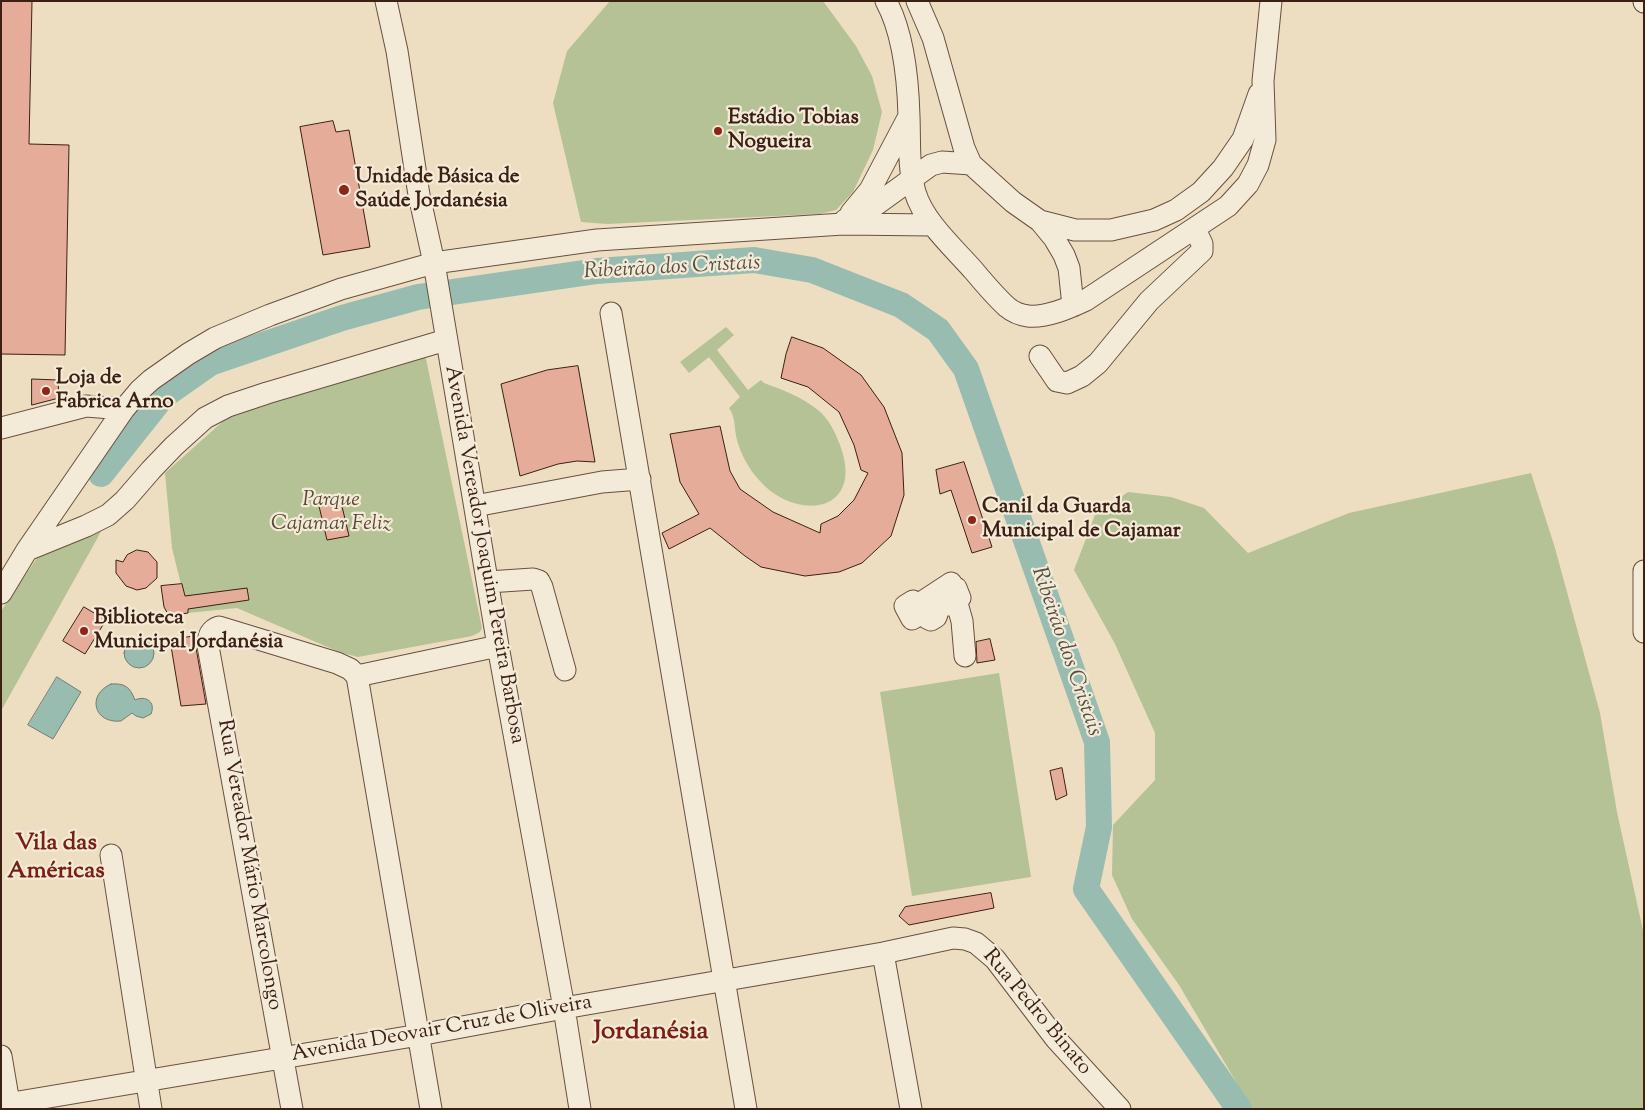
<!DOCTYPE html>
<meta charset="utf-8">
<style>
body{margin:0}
#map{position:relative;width:1645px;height:1110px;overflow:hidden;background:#eddec2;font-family:"Sorts Mill Goudy",serif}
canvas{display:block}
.frame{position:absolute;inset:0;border:2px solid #3c2013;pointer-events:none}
</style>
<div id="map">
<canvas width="1645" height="1110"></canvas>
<div class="frame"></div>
</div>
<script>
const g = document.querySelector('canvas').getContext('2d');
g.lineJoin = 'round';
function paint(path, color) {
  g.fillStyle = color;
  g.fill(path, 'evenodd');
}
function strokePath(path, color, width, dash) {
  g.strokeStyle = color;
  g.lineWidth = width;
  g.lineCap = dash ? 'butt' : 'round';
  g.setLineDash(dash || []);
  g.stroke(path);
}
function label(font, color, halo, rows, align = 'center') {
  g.font = font + ' "Sorts Mill Goudy",serif';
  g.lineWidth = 4.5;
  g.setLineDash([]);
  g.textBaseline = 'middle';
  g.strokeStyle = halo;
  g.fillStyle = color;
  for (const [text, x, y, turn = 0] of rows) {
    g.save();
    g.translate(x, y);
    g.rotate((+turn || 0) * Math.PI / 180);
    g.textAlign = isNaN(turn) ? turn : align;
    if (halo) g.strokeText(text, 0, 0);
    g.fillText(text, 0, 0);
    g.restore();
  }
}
const green = new Path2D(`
 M610,1H823L856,46L872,76L882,112L873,150L853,192L836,210L819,214L607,224L581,222L553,103L567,51Z
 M726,327L734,335L717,350L748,390L761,380L764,383C783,390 802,397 818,410C829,419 835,432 840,445C866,514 795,522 759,480C749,469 741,455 737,440C734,429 736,418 729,408L740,397L709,357L689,373L680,362Z
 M425,354L482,628L480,632L472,636L358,657L339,652L237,608L188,613L172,548L165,473L230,415Z
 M1531,473L1555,548L1600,713L1617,812L1644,935V1109H1252L1179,985L1132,919L1112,875L1113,825L1155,780V733L1115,644L1074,570L1095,515L1128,492L1171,497L1204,508L1248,553L1349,513Z
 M102,529L97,539L1,711V611L37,558Z
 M999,673L1031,877L912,896L880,692Z`);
const water = new Path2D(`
 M124 653a15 15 0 1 1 30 0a15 15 0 1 1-30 0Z
 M57,677L81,692L53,739L28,725Z
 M111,684C125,683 130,687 135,700C146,695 156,702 151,714L143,718L136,716L132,713L121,721C94,724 86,695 111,684Z`);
const river = new Path2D(`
 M101,474L163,396L210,363L342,318L418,297L597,271L754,260L812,270L901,305L938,330L966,369L1097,742L1099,827L1086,889L1239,1109`);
const building = new Path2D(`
 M1,1H32L29,144L69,145L65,355L1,354Z
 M333,121L336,132L349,130L370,247L323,255L300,127Z
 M792,337L823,348L861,375L884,407L902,453L904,495L891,536L862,563L839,572L805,576L761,567L745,556L710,528L669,549L662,533L699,514L680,482L670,434L720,426L730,471L740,489L773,512L820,533L821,524L838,516L854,500L868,473L861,470L854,445L839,412L808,387L781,378L786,354Z
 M578,366L595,462L577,461L558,464L520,476L501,384L547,370Z
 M32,379L58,380L59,398L32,405Z
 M964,462L992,547L972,553L951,490L940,494L936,470Z
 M341,502L349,536L327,540L319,506Z
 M137,550L148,552L157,562V578L146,588L137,590L126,586L116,573V560L123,562L127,555Z
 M182,584L185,596L247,588L249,600L188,609V613L169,616L164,607L161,586Z
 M84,607L106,620L85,654L63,641Z
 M196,636V648L206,704L181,706L170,640Z
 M990,639L995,660L977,663L976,642Z
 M1062,768L1067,795L1056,800L1050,771Z
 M991,893L994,908L909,925L899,916L905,907Z`);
const minor = new Path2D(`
 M386,1L397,51L419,195L434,263L498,646L564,1008L580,1109
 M886,1C904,34 908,79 909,116C910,141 908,167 915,192C924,222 953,247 974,271C984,283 995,296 1007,307C1013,312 1020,315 1028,316C1046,318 1069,308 1086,300L1228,206L1248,184L1258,165L1265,140L1263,81L1271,1
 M917,1L933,38L964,148L971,164
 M1644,1V2
 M851,213L870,190L908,118
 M1040,221L1075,230H1111L1154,220L1176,210L1201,192L1223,168L1243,139L1259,94
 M843,223L845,220L877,204L931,165L942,162L971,164L1013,202L1040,221L1054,238L1064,255L1069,268L1073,306
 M611,313L746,1109
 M1040,356L1057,381L1067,383L1082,376L1098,363L1149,301L1202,251V244L1195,229
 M1,428L86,406L124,409
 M475,506L602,482L640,479
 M27,550L86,526L108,515L125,500L151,470L174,446L205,418L228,406L267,393L446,340
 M1644,571V632
 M488,582L533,579L539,581L542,587L565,670
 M1,593L27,550L124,409L140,390L151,380L188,354L215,338L270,315L341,289L434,263L597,240L843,224L933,225
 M956,600L962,621L965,656
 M947,605L960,598L956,588L918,610L920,614L912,619L905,606L913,601L916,606L951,583
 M931,609L938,611L936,617L931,620L927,618L926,614Z
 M357,676L498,646
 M111,855L151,1109
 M883,953L911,1109
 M1,1056L10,1109
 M1,1105L419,1035L564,1008L883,953L953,938L965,939L976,943L995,959L1056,1039L1120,1109
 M292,1109L208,646C208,636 210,630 219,627L337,663L350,669L357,676L431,1109`);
const markers = [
 [718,131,5,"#8f2418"],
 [344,190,6,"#8f2418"],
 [46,391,5,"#8f2418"],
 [972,520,5,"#8f2418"],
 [84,631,5,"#8f2418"]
];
const poiNames = [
 ["Estádio Tobias",728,119],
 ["Nogueira",728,143],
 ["Unidade Básica de",355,178],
 ["Saúde Jordanésia",355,202],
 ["Loja de",56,379],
 ["Fabrica Arno",56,403],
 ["Canil da Guarda",982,508],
 ["Municipal de Cajamar",982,532],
 ["Biblioteca",94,619],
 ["Municipal Jordanésia",94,643]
];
const parkNames = [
 ["Parque",331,501],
 ["Cajamar Feliz",331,525]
];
const streetNames = [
 ["Avenida Vereador Joaquim Pereira Barbosa",483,555,80],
 ["Rua Vereador Mário Marcolongo",248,865,80],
 ["Rua Pedro Binato",1036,1013,50],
 ["Avenida Deovair Cruz de Oliveira",442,1030,-10]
];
const waterNames = [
 ["Ribeirão dos Cristais",672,269,-3],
 ["Ribeirão dos Cristais",1065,652,71]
];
const quarterNames = [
 ["Vila das",56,845],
 ["Américas",56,873]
];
const districtNames = [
 ["Jordanésia",651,1034]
];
paint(green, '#b5c295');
paint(water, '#99bcb0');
strokePath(water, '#747e71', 1);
strokePath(river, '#99bcb0', 26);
paint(building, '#e4ac99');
strokePath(building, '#3c2013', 1);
strokePath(minor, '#68503f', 23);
strokePath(minor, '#f3ead7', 21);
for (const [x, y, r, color] of markers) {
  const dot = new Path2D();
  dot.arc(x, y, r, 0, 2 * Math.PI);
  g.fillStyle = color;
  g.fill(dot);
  strokePath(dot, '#f3ead7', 2);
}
label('bold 21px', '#3c2013', '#f3ead7', poiNames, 'left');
label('italic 21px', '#5a4834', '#f3ead7', parkNames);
label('21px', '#3c2013', '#f3ead7', streetNames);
label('italic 22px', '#584f42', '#f3ead7', waterNames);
label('bold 24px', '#7a1f14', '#f3ead7', quarterNames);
label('bold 26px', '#7a1f14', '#f3ead7', districtNames);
</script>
